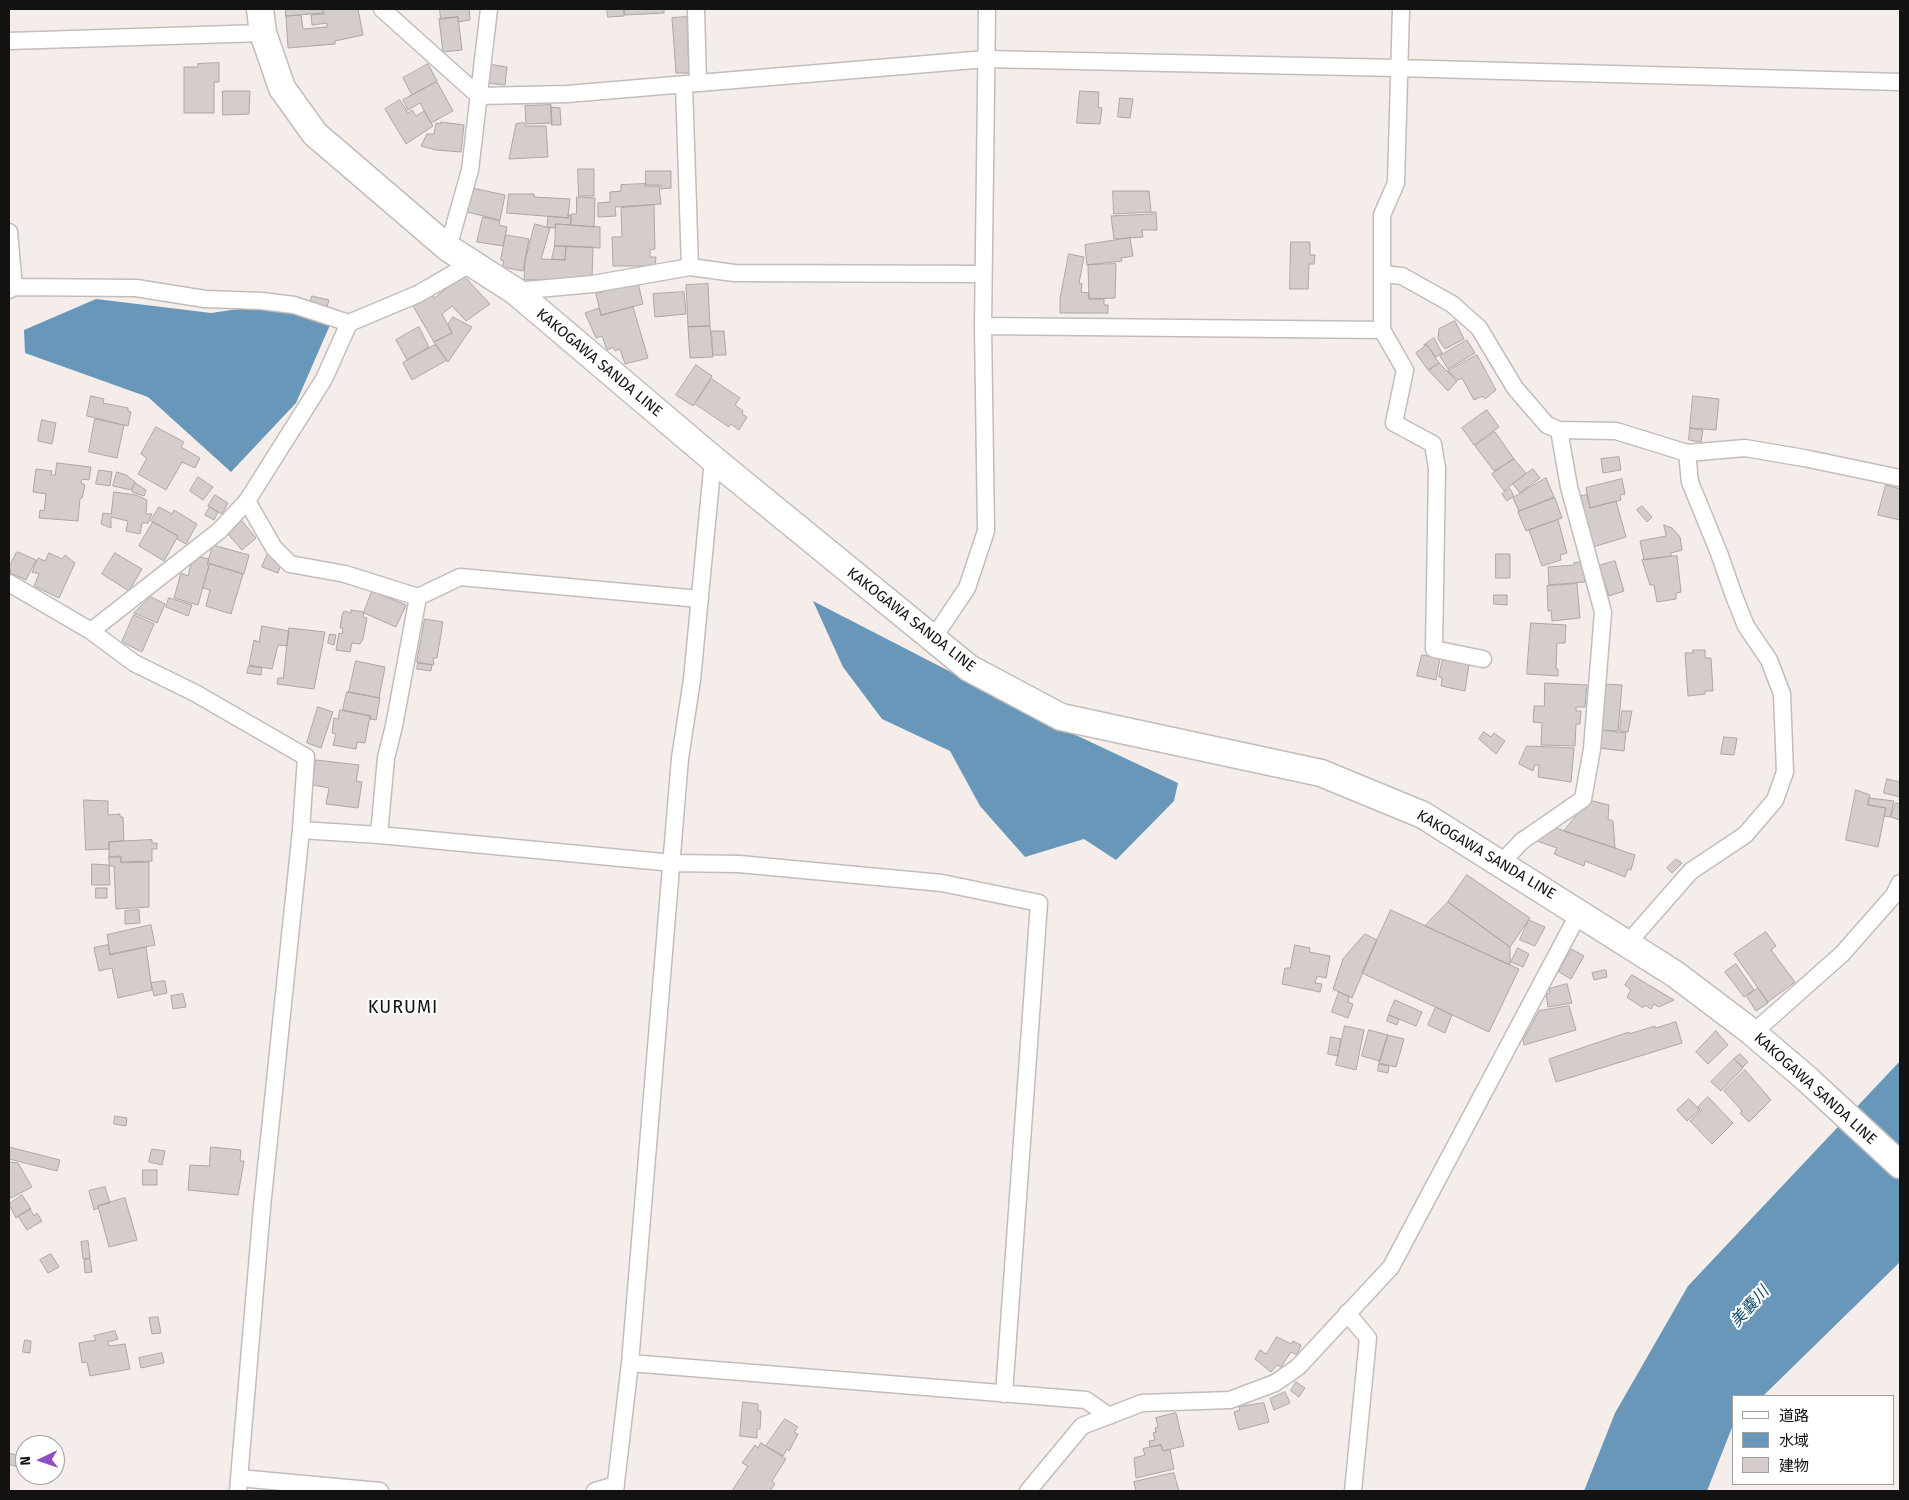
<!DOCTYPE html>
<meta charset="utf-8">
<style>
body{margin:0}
#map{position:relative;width:1909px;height:1500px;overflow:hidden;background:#f4edea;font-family:"Fira Sans","Noto Sans JP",sans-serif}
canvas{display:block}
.frame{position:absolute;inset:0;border:10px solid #141211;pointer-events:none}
.legend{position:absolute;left:1732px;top:1395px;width:162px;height:90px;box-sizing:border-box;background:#fff;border:1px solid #a1a0a0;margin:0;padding:6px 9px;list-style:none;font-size:15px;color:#141211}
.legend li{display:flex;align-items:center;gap:10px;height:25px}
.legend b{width:25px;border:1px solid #a1a0a0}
.north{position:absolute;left:15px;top:1435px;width:50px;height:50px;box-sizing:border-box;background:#fff;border:1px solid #a1a0a0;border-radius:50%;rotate:267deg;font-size:14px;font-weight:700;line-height:20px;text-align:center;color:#141211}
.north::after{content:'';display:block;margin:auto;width:18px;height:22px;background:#924fc4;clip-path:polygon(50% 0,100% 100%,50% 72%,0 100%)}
</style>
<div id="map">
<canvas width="1909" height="1500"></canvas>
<div class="frame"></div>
<ul class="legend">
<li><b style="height:6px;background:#fff"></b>道路</li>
<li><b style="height:14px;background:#6897b9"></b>水域</li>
<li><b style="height:14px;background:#d4cdcb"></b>建物</li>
</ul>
<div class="north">N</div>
</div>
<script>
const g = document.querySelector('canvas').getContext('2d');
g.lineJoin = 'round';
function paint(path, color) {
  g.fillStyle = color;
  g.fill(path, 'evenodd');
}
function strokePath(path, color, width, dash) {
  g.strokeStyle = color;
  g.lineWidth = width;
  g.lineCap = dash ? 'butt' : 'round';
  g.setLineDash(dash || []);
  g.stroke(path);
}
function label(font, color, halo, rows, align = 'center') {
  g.font = font + ' "Fira Sans","Noto Sans JP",sans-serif';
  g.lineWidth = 4;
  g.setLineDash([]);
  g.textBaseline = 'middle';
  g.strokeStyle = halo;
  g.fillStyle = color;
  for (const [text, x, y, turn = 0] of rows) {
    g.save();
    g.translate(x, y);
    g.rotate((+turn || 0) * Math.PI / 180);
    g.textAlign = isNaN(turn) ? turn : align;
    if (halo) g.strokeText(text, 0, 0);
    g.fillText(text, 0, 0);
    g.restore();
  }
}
const water = new Path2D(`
 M96,299L211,313L293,301L330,325L296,403L231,472L148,397L25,353L24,330Z
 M813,601L1050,723L1178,783L1174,801L1116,860L1084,839L1025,857L980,806L950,751L882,719L843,667Z
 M1900,1061V1262L1763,1396H1733V1425L1707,1491H1584L1615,1413L1688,1286Z`);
const building = new Path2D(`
 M286,9H323V13L286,16Z
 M323,9H358L363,35L335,41V44L288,48L286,16L301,15L303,29L327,27V23L312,25L311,15L324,14Z
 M440,9H469L470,20L458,22V17L441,19Z
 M607,9H624V16L608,17Z
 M624,9H664V13L625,15Z
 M458,17L462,50L443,52L439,19Z
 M687,17L689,73H676L672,18Z
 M219,63V82H214V113H184V67H198V64Z
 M428,64L437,81L412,95L403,78Z
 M488,64L507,67L505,85L486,83Z
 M437,82L453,111L431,123L420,103L408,110L403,100Z
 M223,91H250L249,114L223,115Z
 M1080,91L1099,92L1098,107L1102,108L1100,124L1077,123Z
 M1120,98L1133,99L1130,118L1118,117Z
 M400,100L408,113L412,110L416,116L424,111L433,126L406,144L385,109Z
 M551,105L552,123L526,124L525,106Z
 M551,107L560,108L561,125H552Z
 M441,122L464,125L461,152L436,150L421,146L427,134H434L436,123L441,124Z
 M524,123L525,126H546L548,157L509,159L516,124Z
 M578,169H594V196H579Z
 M646,171H671V188L661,189V185H646Z
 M645,184V186H659L661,204L615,207L616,216L598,217V203L610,202V192L621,191V185Z
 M472,188L505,195L500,220L467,212Z
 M1113,191H1149L1151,212L1114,214Z
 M509,194H534V197L570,199L568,218L507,213Z
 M577,197L595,198L594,227L571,225V214H576Z
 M654,205L655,249L650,250V257H656L655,266H613L612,237H622L621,208Z
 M1152,212H1156L1157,230H1142L1143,237L1114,239L1111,216L1152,214Z
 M568,215L571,216L570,225L555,224V228L547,227L548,216L568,218Z
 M483,217L500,221L499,225L507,227L503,246L477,242Z
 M535,224L550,228L541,259L565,260L566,246L593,247L592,278L524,280L525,261Z
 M556,224L600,227V248L555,246Z
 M506,235L529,239L523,271L502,267L504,261L501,260Z
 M1130,238L1133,256L1121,258L1122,261L1087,265L1085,245Z
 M1291,242H1310V255H1315L1314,264H1309L1308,289H1290Z
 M555,246H566L565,260L552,259Z
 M1069,254L1084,257L1079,283L1082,284L1081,292L1089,293V299H1104V305H1108V313H1060V299Z
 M1116,264L1115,298L1089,299L1088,265Z
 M463,275L490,304L466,321L452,306L442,314L452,333L434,342L413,306L432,295L434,298Z
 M638,283L643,304L601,315L596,294Z
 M708,284L710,326L688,327L686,285Z
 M684,292L686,314L655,317L653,294Z
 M312,296L329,300L327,307L310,303Z
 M633,307L648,358L625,364L620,349L615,351L613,347L607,350L602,336L596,338L585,313L599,308L601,315Z
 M453,317L472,327L448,362L434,342L452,333L448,325Z
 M1455,321L1464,339L1445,349L1438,339L1439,329Z
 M710,326L713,357L690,358L688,327Z
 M419,327L429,347L407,360L396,340Z
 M712,331H724L726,355H713Z
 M1434,338L1442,353L1436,357L1427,345H1424Z
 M1467,340L1475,353L1448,369L1440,356Z
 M435,345L447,360L412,380L403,363Z
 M1427,345L1439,363L1428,370L1416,353Z
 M1477,355L1496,390L1485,399L1483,396L1474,400L1462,378L1458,380L1448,371Z
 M1439,363L1457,381L1448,391L1429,371Z
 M696,365L712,376L693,406L676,395Z
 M712,379L740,398L735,405L743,411L742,414L747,417L739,430L731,424L729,427L695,404Z
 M91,396L104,399L103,403L128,408V411L131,412L128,426L87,416Z
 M1693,396L1719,399L1716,430L1690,428Z
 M1487,410L1499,427L1474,445L1462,428Z
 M95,419L124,425L117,458L89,452Z
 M42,420L56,423L52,444L38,441Z
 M156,427L184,442L181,447L200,458L195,468L182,462L166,490L138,474L147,458L141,454Z
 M1690,428L1703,430L1701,442L1689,440Z
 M1495,432L1514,459L1494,471L1475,446Z
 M1619,457L1621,470L1603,473L1601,459Z
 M1514,459L1526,473L1504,491L1492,474Z
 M57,463L91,467L89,480L82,479L81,483L85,485L82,498H80L78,521L39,518L40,510L44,511L46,494L33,492L36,469L52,471L51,475H55Z
 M1533,469L1540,478L1520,493L1513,484Z
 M99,470L112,472L110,486L96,484Z
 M117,472L126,475L135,482L131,490L113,486Z
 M198,477L213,487L203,500L190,491Z
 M1546,478L1554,497L1519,511L1513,498Z
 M1622,479L1625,494L1620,495L1621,500L1590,508L1586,488Z
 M135,483L146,490L144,496L132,492Z
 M1886,485L1900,489V520L1878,515Z
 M1510,489L1514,496L1507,501L1502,494Z
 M114,492L136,495L147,500L146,514H152L148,523H142L140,534L126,531L128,521L111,517V528L101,524L103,513L111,514Z
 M215,495L228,503L222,514L208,506Z
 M1587,495L1590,508L1616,501L1626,537L1593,547L1583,508L1581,496Z
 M1555,498L1562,518L1526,531L1518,512Z
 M1642,506L1652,517L1647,522L1637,510Z
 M159,507L172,514L174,510L197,524L186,544L177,539L178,536L151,521Z
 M210,507L218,512L214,520L205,515Z
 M1558,520L1567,553L1560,555L1561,560L1542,566L1529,530Z
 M242,521L256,538L242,550L227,533Z
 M153,522L178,536L164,561L139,546Z
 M1664,525L1672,528L1680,537L1682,550L1671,553V556L1644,560L1640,541L1666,536Z
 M213,545L249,555L244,574L208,563Z
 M18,552L36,560L26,580L10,573L11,570L9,567L16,553Z
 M49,553L62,559L65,555L75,563L59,598L34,586L39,574L32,572L38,558L45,561Z
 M115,553L142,569L129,591L102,574Z
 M268,553L281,564L278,573L262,567Z
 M1496,554H1510V578H1496Z
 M196,556L209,559L207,565H209L198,605L174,598L181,573L188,576L192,560L195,561Z
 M1677,556L1681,592L1676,593V599L1657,602L1654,585H1650L1642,560Z
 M1615,561L1624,591L1609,596L1599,566Z
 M1584,562L1585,582L1549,585L1548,567L1574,565V563Z
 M210,564L243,574L231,614L206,606L210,590L203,588Z
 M1577,584L1580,618L1552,621L1551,610L1548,611L1547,586Z
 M372,591L406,605L396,627L364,613Z
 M1494,595H1507V605L1494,604Z
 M151,597L165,604L157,623L134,613Z
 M169,598L192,605L188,616L166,607Z
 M351,610L364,612L363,617L367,618L363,639L360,644L352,643L350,652L336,650L339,633L342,634L343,628H340L342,616L344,611L351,613Z
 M134,615L154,624L142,652L122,642Z
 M425,619L443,622L437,658H433L434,665L417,662Z
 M1531,623L1566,625L1565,643H1557L1556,669H1558V676L1527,674Z
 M262,626L289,631L287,646L278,645L272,669L249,665L254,640L259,642Z
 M289,628L325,632L314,689L277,684L278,678H283Z
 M330,634L336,635L334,645L328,643Z
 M1693,650H1705V658H1711L1713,691H1705V694L1688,696L1685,653H1693Z
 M1422,655L1440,658L1436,680L1417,676Z
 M1443,659L1469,664L1465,691L1441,686L1442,678L1439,677Z
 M356,661L385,667L379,698L349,692Z
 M418,663L432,665L431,671L417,669Z
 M249,666L262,668L261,675L247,673Z
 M1545,683L1587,685L1585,707H1576V711H1581L1580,724H1576L1575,746L1541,745L1542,723L1533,722L1534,706H1544Z
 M1604,684L1622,685L1618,731L1602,730Z
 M347,692L380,698L376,720L370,719L371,716L343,710Z
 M318,707L333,712L321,748L307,743Z
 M340,710L370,716L365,743L357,742L356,749L333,745L336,734L332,733L334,718L338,719Z
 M1622,711H1632L1628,732L1620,731Z
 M1600,730L1626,733L1624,751L1598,748Z
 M1484,732L1491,737L1494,733L1505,741L1496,754L1479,739Z
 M1724,737L1737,738L1734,755L1721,754Z
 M1527,746L1574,748L1571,782L1538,777L1539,765H1535L1533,771L1519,764Z
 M316,760L359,765L356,781L362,782L358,808L326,804L329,788L313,785Z
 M1887,779L1900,782V797L1884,793Z
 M1856,790L1870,795L1868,805L1886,808L1878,847L1846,840Z
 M1869,798L1894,801L1890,817L1884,816L1886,808L1868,805Z
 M84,800L108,801V815L120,814V817H123L124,841L109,842V849L86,850Z
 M1589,800L1609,805L1608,819L1613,821L1615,848L1564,831Z
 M1896,803L1900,804V820L1891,817Z
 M1556,828L1635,855L1631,870L1628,869L1625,877L1585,861L1584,866L1554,854L1557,848L1537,841Z
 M152,840V843H157V849H152V861L121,862V856L109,857V842Z
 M109,857H120L121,863L149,862V907L116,909L114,866H110Z
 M1676,859L1682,863L1672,873L1667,868Z
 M92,864L109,865L110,885H92Z
 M1467,875L1530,918L1510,947L1448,902Z
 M96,888H107V898H96Z
 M1448,902L1510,947V965L1425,926Z
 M139,910L140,923L125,924V911Z
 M1391,910L1519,969L1489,1032L1362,973Z
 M1529,920L1545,927L1535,946L1520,940Z
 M151,925L155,945L110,954L107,935Z
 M1766,932L1776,946L1771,950L1795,982L1768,1002L1734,954Z
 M1365,934L1377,940L1352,998L1333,989L1343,959Z
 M108,945L110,955L146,947L152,990L118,998L112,968L99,971L94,948Z
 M1295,945L1310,948L1309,952L1330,956L1326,978L1317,976L1315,983L1322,984L1320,992L1282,984L1285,968H1290Z
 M1518,948L1529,954L1523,967L1511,962Z
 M1571,949L1584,956L1571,979L1559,972Z
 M1736,964L1754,990L1744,997L1725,972Z
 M1606,970L1607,977L1594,980L1592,973Z
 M1632,975L1674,1000L1659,1007L1654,1004L1651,1009L1645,1005L1643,1008L1627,997L1631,990L1625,985Z
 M165,981L167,993L154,996L151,983Z
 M1567,984L1572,1003L1548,1007L1546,994L1550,993L1549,989Z
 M1758,988L1768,1003L1756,1011L1747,997Z
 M1339,992L1349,996L1348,1002L1353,1004L1348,1018L1332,1012Z
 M183,994L186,1007L173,1009L171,996Z
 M1395,1000L1422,1012L1416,1026L1389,1015Z
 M1569,1006L1576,1030L1524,1045L1523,1040L1539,1011Z
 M1436,1007L1452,1015L1445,1033L1428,1025Z
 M1389,1015L1399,1019L1397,1025L1387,1021Z
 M1676,1022L1682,1043L1556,1082L1549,1059L1629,1032V1034L1655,1026V1028Z
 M1345,1026L1364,1030L1356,1070L1336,1065Z
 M1369,1030L1388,1035L1380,1061L1362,1056Z
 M1716,1031L1728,1045L1708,1064L1696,1052Z
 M1388,1035L1404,1039L1396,1067L1379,1063Z
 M1331,1037L1341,1039L1338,1056L1328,1054Z
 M1740,1054L1748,1062L1743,1067L1734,1059Z
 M1734,1059L1743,1068L1721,1091L1711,1082Z
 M1379,1064L1389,1066L1388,1073L1378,1071Z
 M1745,1070L1771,1100L1749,1122L1740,1113L1742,1111L1724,1091Z
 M1708,1097L1733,1123L1712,1144L1690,1121L1702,1110L1698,1107Z
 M1689,1099L1700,1110L1687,1121L1677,1110Z
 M115,1116L127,1118L126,1126L114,1124Z
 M9,1147L60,1160L57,1171L9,1159Z
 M211,1147L241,1150L240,1161H244L238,1195L188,1190L190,1165L209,1166Z
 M152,1149L165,1151L162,1165L149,1162Z
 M9,1162L18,1163L32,1187L11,1198L9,1195Z
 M143,1170H157V1185H143Z
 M105,1187L110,1203L98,1206L99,1208L94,1210L89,1191Z
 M22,1195L31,1209L16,1218L9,1204Z
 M125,1198L137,1240L109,1247L98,1206Z
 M30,1209L34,1216L37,1213L42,1221L27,1230L18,1216Z
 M88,1241L90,1258L83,1259L81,1242Z
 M51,1254L59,1267L48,1273L40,1260Z
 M90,1259L92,1272L85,1273L84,1260Z
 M158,1317L161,1333L152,1334L149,1318Z
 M115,1331L118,1339L108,1342L109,1346L125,1344L130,1369L90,1376L87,1362L82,1363L79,1343L96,1340L94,1336Z
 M1277,1337L1291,1344L1293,1341L1301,1345L1297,1355L1291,1352L1281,1367L1277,1365L1271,1372L1255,1359L1260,1350L1266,1354Z
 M25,1340L31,1341L30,1353L23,1352Z
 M162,1353L164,1363L141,1368L139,1358Z
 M1296,1382L1305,1388L1299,1397L1291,1391Z
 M1285,1392L1290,1403L1274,1410L1270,1399Z
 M743,1402L758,1404V1411H761L760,1429H757V1438L740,1436Z
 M1264,1403L1269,1422L1239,1430L1234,1412L1240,1410L1239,1407Z
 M1176,1413L1184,1446L1163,1451L1161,1445L1150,1447L1149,1441L1155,1440L1153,1433L1156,1432L1155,1428L1158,1427L1156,1418Z
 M785,1419L798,1427L794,1432L798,1434L789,1451L787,1449L783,1456L766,1446Z
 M761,1443L786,1459L772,1481L775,1484L770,1491H732L748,1466L742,1463L755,1445L758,1448Z
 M1161,1445L1163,1451L1170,1449L1174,1469L1136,1478L1134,1458L1145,1455L1143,1449Z
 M9,1453L20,1456L17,1467L9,1464Z
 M1174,1473L1179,1491H1136L1134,1482Z`);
const street = new Path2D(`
 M382,9L479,96L567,94L986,59L1397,68L1900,82
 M696,9L698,83
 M1401,9L1396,183L1382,215V330L1405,370L1394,423L1433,444L1437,468L1434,649L1483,659
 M9,41L263,33
 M684,84L690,267
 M9,232L14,287
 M448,248L470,170L489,9
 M1382,274L1402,276L1452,304L1479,328L1515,388L1547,425L1559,430L1616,431L1687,453L1745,448L1804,458L1900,478
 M9,290L14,287L136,288L205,299L262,301L294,305L349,323
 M515,291L593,284L690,267L734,273L983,274
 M983,326L1382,330
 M247,501L274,548L290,564L345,574L418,597L460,577L700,599
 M9,583L91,631L134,663L195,693L306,757L301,830L262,1207L238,1491
 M91,631L219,531L247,501L324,379L349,323L418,294L470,264
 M932,640L967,588L986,531L983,326L987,9
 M301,830L379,835L673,863L739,864L942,883L1039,903L1004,1394
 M379,835L386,758L394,726L418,597
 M1501,863L1522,841L1583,799L1592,749L1603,612L1569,487L1559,430
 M1627,944L1691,871L1745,835L1775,800L1785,772L1782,694L1769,660L1746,626L1734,596L1719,553L1690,482L1687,453
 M1753,1033L1842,954L1894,895L1900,883
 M1347,1313L1368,1338L1353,1491
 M630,1363L1086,1400L1109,1416
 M239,1478L380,1491
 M595,1491L616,1485
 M615,1491L630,1363L680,758L692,680L713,459
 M1028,1491L1082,1426L1142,1403L1230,1400L1275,1383L1298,1367L1391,1267L1579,913`);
const primary = new Path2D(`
 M260,9L263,33L282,88L315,134L448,248L515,291L713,459L969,668L1061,717L1321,773L1423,815L1675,974L1753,1033L1807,1079L1900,1165`);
const streetNames = [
 ["KAKOGAWA SANDA LINE",599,363,40],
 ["KAKOGAWA SANDA LINE",911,620,38],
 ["KAKOGAWA SANDA LINE",1486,855,31],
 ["KAKOGAWA SANDA LINE",1815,1089,42]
];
const waterNames = [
 ["美嚢川",1750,1307,-48]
];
const quarterNames = [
 ["KURUMI",403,1008]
];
paint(water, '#6897b9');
paint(building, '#d4cdcb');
strokePath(building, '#aca6a4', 1);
strokePath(street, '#c3bdba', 19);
strokePath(primary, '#c3bdba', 29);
strokePath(street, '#fff', 16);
strokePath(primary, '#fff', 26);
label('15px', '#141211', '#fff', streetNames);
label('italic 16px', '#124b6e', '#fff', waterNames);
g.letterSpacing = '1px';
label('18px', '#141211', '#fff', quarterNames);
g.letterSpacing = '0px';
</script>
